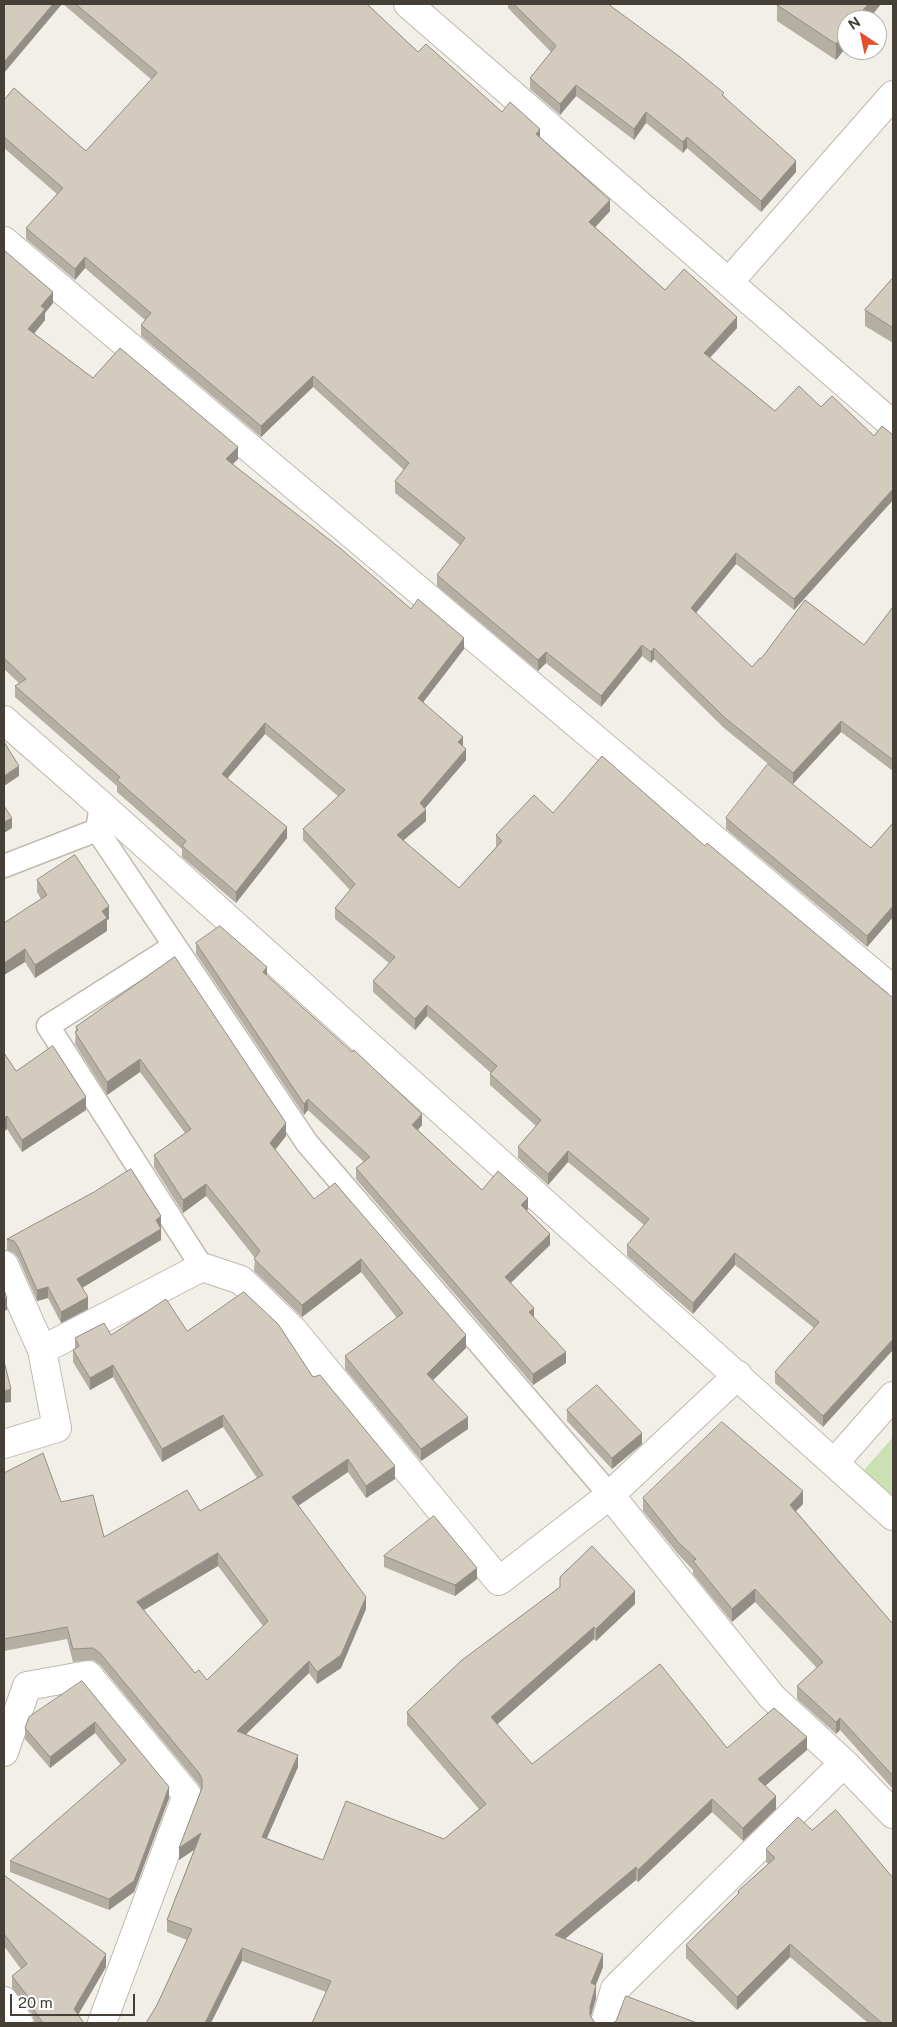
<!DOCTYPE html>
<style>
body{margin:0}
#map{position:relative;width:897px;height:2027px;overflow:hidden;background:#f1efe7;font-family:"Public Sans",sans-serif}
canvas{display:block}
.frame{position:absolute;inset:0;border:5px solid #443f37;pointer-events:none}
.north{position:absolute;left:837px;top:10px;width:50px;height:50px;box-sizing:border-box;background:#fff;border:1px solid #b4b2af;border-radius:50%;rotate:326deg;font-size:14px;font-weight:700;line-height:20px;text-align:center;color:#443f37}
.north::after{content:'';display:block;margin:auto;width:18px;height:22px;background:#e2502d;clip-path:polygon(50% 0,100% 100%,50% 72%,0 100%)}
.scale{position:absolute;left:10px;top:1994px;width:125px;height:22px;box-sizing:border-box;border:2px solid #443f37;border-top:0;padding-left:6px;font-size:15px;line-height:18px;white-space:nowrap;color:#443f37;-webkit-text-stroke:4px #fff;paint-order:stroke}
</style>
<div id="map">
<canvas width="897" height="2027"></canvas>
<div class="frame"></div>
<div class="north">N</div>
<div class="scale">20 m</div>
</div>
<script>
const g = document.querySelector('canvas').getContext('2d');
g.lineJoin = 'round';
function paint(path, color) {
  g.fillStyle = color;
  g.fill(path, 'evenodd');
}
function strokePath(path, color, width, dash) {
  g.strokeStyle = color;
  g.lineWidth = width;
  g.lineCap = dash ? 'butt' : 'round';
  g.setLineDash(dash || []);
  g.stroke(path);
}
const green = new Path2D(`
 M893,1437V1497L864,1470Z`);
const lane = new Path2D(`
 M101,805L97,830L307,1143L610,1495
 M4,866L97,830
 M174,946L48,1026L202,1267`);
const street = new Path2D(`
 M408,4L893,425
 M4,241L893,990
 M729,282L893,95
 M4,720L101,805L893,1516
 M4,1265L42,1350
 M4,1444L57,1428L42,1350L202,1267L241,1280L293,1330L499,1581L610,1495L738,1375
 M835,1462L893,1396
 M610,1495L772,1697L844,1763L893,1814
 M4,1752L27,1686L88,1675L187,1795L102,2023
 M4,2001L19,2023
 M605,2023L615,1989L844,1763`);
const wall = new Path2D(`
 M63,4H367L418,52L502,112L540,139L610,211L595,227L665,290L737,328L710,358L775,411L821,407L874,436L893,435V500L794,610L736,564L696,613L752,667L761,659L864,645L893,607V771L841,732L793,784L724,728L654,659L651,663L642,656L601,707L546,663L538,671L437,586V575L460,545L395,493V481L404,470L313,387L261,437L141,336V325L145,320L85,268L75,280L26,239V228L57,194L4,148V100L86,151L152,80Z
 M508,4H608L724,96L796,172L761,212L687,148L683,153L646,123L634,140L576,96L560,115L530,89V78L551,52L508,8Z
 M778,4H881L868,20H847V46L836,60L777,21V5Z
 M4,252L53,303L45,313V320L34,334L93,378L238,459L233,464L411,609L464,649L423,702L463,746L466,760L425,808L426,821L403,840L459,888L496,847V835L553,813L705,846L888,993L823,1427L775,1383V1372L814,1328L735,1265L693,1314L627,1256V1245L644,1225L568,1162L548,1185L518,1158V1147L536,1126L490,1085V1074L491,1073L427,1016L415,1030L373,992V981L389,963L335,919V908L350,890L303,840V829L338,796L265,734L227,778L287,838L236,903L182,857V849L117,792V786L15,697V686L19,683L4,669Z
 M893,278V343L865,326V310Z
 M726,818L871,848L893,823V917L867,947L726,829Z
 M37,880L109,919L107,920V931L35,978L25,962L4,975L41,899L37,892Z
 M196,943L267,976L422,1125L418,1130L482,1190L528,1209L527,1211L550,1245L511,1283L534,1318L566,1363L533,1385L356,1179V1168L364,1162L308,1110L304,1115L196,954Z
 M175,957L286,1136L275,1150L314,1199L466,1348L433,1380L468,1429L421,1461L345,1369V1356L397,1318L361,1272L302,1317L254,1271L255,1258L206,1196L183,1213L154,1167V1155L185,1133L140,1072L107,1095L75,1044L76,1027Z
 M4,1053L16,1071L86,1110L22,1152L7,1129L4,1131Z
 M161,1228V1240L82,1288L88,1309L61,1323L48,1298L37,1301L18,1258L14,1253L7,1250V1239Z
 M187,1331L313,1377L395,1479L366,1498L348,1472L298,1506L366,1609L341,1668L317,1684L309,1673L246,1734L298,1767L267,1838L323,1860L444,1839L479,1809L407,1725V1712L635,1604L596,1641L594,1639L497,1724L532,1764L727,1748L807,1750L765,1786L776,1809L743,1841L712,1812L638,1882L636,1880L565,1939L603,1967L596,1985V1998L591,2016L326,1992L242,1961L157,2005L187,1940L167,1932V1920L194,1850L179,1860L201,1789L199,1785L100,1665L93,1660L73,1662L67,1639L4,1651V1473L61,1502L104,1537L200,1511L257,1478L223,1427L162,1462L113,1377L90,1390L73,1362V1350L75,1349V1338L111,1335ZM218,1566L263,1626L207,1680L195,1673L144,1610Z
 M567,1410L642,1444L612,1469L567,1421Z
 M643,1498L803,1504L796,1511L893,1624V1789L840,1730L836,1734L797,1699V1686L817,1668L755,1602L732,1622L693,1574V1570L678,1554L643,1511Z
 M384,1556L477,1579L455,1596L384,1567Z
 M82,1681L169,1798L134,1892L109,1910L10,1872V1861L121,1765L95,1733L50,1768L25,1739V1728Z
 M812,1830L893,2023H868L790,1957L737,2010L686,1958V1945L738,1894V1891L768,1864L766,1862V1849Z
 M4,1875L106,1967L78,2015L84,2023H35L32,2014L12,1988V1976L21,1969L4,1946Z`);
const shadedWall = new Path2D(`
 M53,4H62L4,73V62Z
 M868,4H881L868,20H855Z
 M847,30V46L836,60V44Z
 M576,85V96L560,115V104Z
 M646,112V123L634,140V129Z
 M540,129V140L536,134Z
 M687,137V148L683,153V142Z
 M796,161V172L761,212V201Z
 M610,200V211L589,234V222Z
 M85,257V268L75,280V269Z
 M53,292V303L45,313V320L28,341V329L41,306Z
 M737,317V328L704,364V353Z
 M313,376V387L261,437V426Z
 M238,447V459L226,470V459Z
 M893,489V500L794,610V599Z
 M736,553V564L691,619V608Z
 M464,638V649L418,709V698Z
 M642,645V656L601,707V696Z
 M654,648V659L651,663V652Z
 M546,652V663L538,671V660Z
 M841,721V732L793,784V773Z
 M265,723V734L222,785V774Z
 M463,737V748L458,742Z
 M466,749V760L420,814V803Z
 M19,766V776L4,786V776Z
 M426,810V821L397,846V835Z
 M12,818V828L4,833V822Z
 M287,827V838L236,903V892Z
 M109,906V919L107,920V931L35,978V965L102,911Z
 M893,906V917L867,947V936Z
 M25,949V962L4,975V963Z
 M267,967V979L263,972Z
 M427,1005V1016L415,1030V1019Z
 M140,1059V1072L107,1095V1082Z
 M86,1097V1110L22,1152V1140Z
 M308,1099V1110L304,1115V1104Z
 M422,1114V1125L412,1136V1125Z
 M7,1116V1129L4,1131V1119Z
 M286,1123V1136L270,1156V1143Z
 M568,1151V1162L548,1185V1174Z
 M206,1184V1196L183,1213V1200Z
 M528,1198V1209L521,1217V1205Z
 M161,1216V1228L156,1232V1220Z
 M161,1229V1240L77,1291V1279Z
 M550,1234V1245L505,1288V1277Z
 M735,1253V1265L693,1314V1303Z
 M361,1259V1272L302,1317V1305Z
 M48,1287V1298L37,1301V1290Z
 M88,1297V1309L61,1323V1312Z
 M7,1298V1310L4,1311V1299Z
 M534,1308V1319L529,1312Z
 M466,1335V1348L427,1386V1374Z
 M893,1339V1350L823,1427V1416Z
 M566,1352V1363L533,1385V1374Z
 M113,1365V1377L90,1390V1378Z
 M11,1389V1402L4,1403V1391Z
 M223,1415V1427L162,1462V1449Z
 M468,1417V1429L421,1461V1449Z
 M642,1433V1444L612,1469V1458Z
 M348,1459V1472L292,1510V1497Z
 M395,1466V1479L366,1498V1486Z
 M803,1491V1504L790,1517V1505Z
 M218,1553V1566L137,1614V1602Z
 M477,1568V1579L455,1596V1585Z
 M755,1589V1602L732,1622V1609Z
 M635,1591V1604L596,1641V1629Z
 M366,1597V1609L341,1668L317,1684V1672Z
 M594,1627V1639L491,1730V1717Z
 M309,1661V1673L237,1743V1731Z
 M840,1718V1730L836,1734V1722Z
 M95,1722V1733L50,1768V1757Z
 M807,1737V1750L758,1792V1779Z
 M298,1755V1767L262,1849V1837Z
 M169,1787V1798L134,1892L109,1910V1899Z
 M776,1796V1809L743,1841V1828Z
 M712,1799V1812L638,1882V1870Z
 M201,1833V1845L179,1860V1848Z
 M636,1867V1880L555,1947V1935Z
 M790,1944V1957L737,2010V1997Z
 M242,1948V1961L211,2023H205Z
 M106,1954V1967L74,2022V2009Z
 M603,1954V1967L591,1996V1983Z
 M596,1985V1998L590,2019V2007Z`);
const building = new Path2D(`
 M4,4H53L4,62Z
 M76,4H367L418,52L426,44L502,112L510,102L540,129L536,134L610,200L589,222L665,290L684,269L737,317L704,353L775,411L799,386L821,407L832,396L874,436L882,426L893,435V489L794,599L736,553L691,608L752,667L760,658L761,659L805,600L864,645L893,607V760L841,721L793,773L724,717L654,648L651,652L642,645L601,696L546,652L538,660L437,575L465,538L395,481L409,463L313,376L261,426L141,325L151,313L85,257L75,269L26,228L63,188L4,137V100L14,88L86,151L157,73Z
 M514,4H608L680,57L724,93L722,95L796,161L761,201L687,137L683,142L646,112L634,129L576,85L560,104L530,78L556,46Z
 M778,4H868L855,20H847V30L836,44L777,5Z
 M5,251L53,292L41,306L45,309L28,329L93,378L120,348L238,447L226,459L340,548L411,609L418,599L464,638L418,698L463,737L458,742L466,749L420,803L426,810L397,835L459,888L502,841L496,835L534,795L553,813L602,756L705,846L707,843L893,998V1339L823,1416L775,1372L819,1322L735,1253L693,1303L627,1245L649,1219L568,1151L548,1174L518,1147L541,1120L490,1074L497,1066L427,1005L415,1019L373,981L395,957L335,908L355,884L303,829L345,790L265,723L222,774L287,827L236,892L182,846L186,841L117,780L120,777L15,686L26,679L4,658V252Z
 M893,278V328L865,310Z
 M4,742L19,766L4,776Z
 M768,764L871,848L893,823V906L867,936L726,818Z
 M4,806L12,818L4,822Z
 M75,855L109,906L102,911L107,918L35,965L25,949L4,963V923L47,895L37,880Z
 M220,926L267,967L263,972L352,1052L354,1050L422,1114L412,1125L482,1190L498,1171L528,1198L521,1205L550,1234L505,1277L534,1308L529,1312L566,1352L533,1374L356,1168L370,1157L308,1099L304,1104L196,943Z
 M175,957L286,1123L270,1143L314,1199L335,1183L466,1335L427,1374L468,1417L421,1449L345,1356L403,1313L361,1259L302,1305L254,1259L260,1251L206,1184L183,1200L154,1155L191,1129L140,1059L107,1082L75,1032L78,1030L76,1027Z
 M53,1046L86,1097L22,1140L7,1116L4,1119V1053L16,1071Z
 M131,1169L161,1216L156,1220L161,1229L77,1279L88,1297L61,1312L48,1287L37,1290L18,1247L14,1241L7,1239L94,1192Z
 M4,1290L7,1298L4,1299Z
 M244,1292L278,1324L313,1377L320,1375L395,1466L366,1486L348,1459L292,1497L366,1597L341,1655L317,1672L309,1661L237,1731L298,1755L262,1837L323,1860L346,1801L444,1839L486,1804L407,1712L462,1660L560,1587V1577L592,1546L635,1591L596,1629L594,1627L491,1717L532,1764L660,1664L727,1748L774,1708L807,1737L758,1779L776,1796L743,1828L712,1799L638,1870L636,1867L555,1935L603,1954L591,1983L596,1985L590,2007V2015L594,2022L597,2023H312L331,1981L242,1948L205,2023H146L157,2005L192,1929L167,1920L201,1833L179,1848L202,1788V1779L199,1773L100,1653L93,1648L73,1649L67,1627L4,1639V1473L43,1453L61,1502L93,1495L104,1537L187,1490L200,1511L263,1475L223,1415L162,1449L113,1365L90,1378L73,1350L79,1346L75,1338L104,1323L111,1335L166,1299L187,1331ZM218,1553L268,1621L207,1680L199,1670L195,1673L137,1602Z
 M4,1361L11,1389L4,1391Z
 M597,1385L642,1433L612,1458L567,1410Z
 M722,1422L803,1491L790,1505L893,1624V1776L840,1718L836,1722L797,1686L823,1662L755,1589L732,1609L693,1561L696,1559L678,1542L643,1498Z
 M434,1516L477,1568L455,1585L384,1556Z
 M82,1681L169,1787L134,1881L109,1899L10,1861L126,1760L95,1722L50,1757L25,1728L29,1717Z
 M836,1810L893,1878V2023H882L790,1944L737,1997L686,1945L739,1893L738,1891L775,1858L766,1849L798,1817L812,1830Z
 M4,1875L106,1954L74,2009L84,2023H43L34,2010L32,2002L12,1976L27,1964L4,1934Z
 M626,1996L697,2023H613L616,2021Z`);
paint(green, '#cbe1b4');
strokePath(lane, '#bfb9ae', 25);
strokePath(street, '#bfb9ae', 30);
strokePath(lane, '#fff', 22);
strokePath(street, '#fff', 28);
paint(wall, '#b5afa3');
paint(shadedWall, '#938e85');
paint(building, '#d2cbbe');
strokePath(building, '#938e85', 1);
</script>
